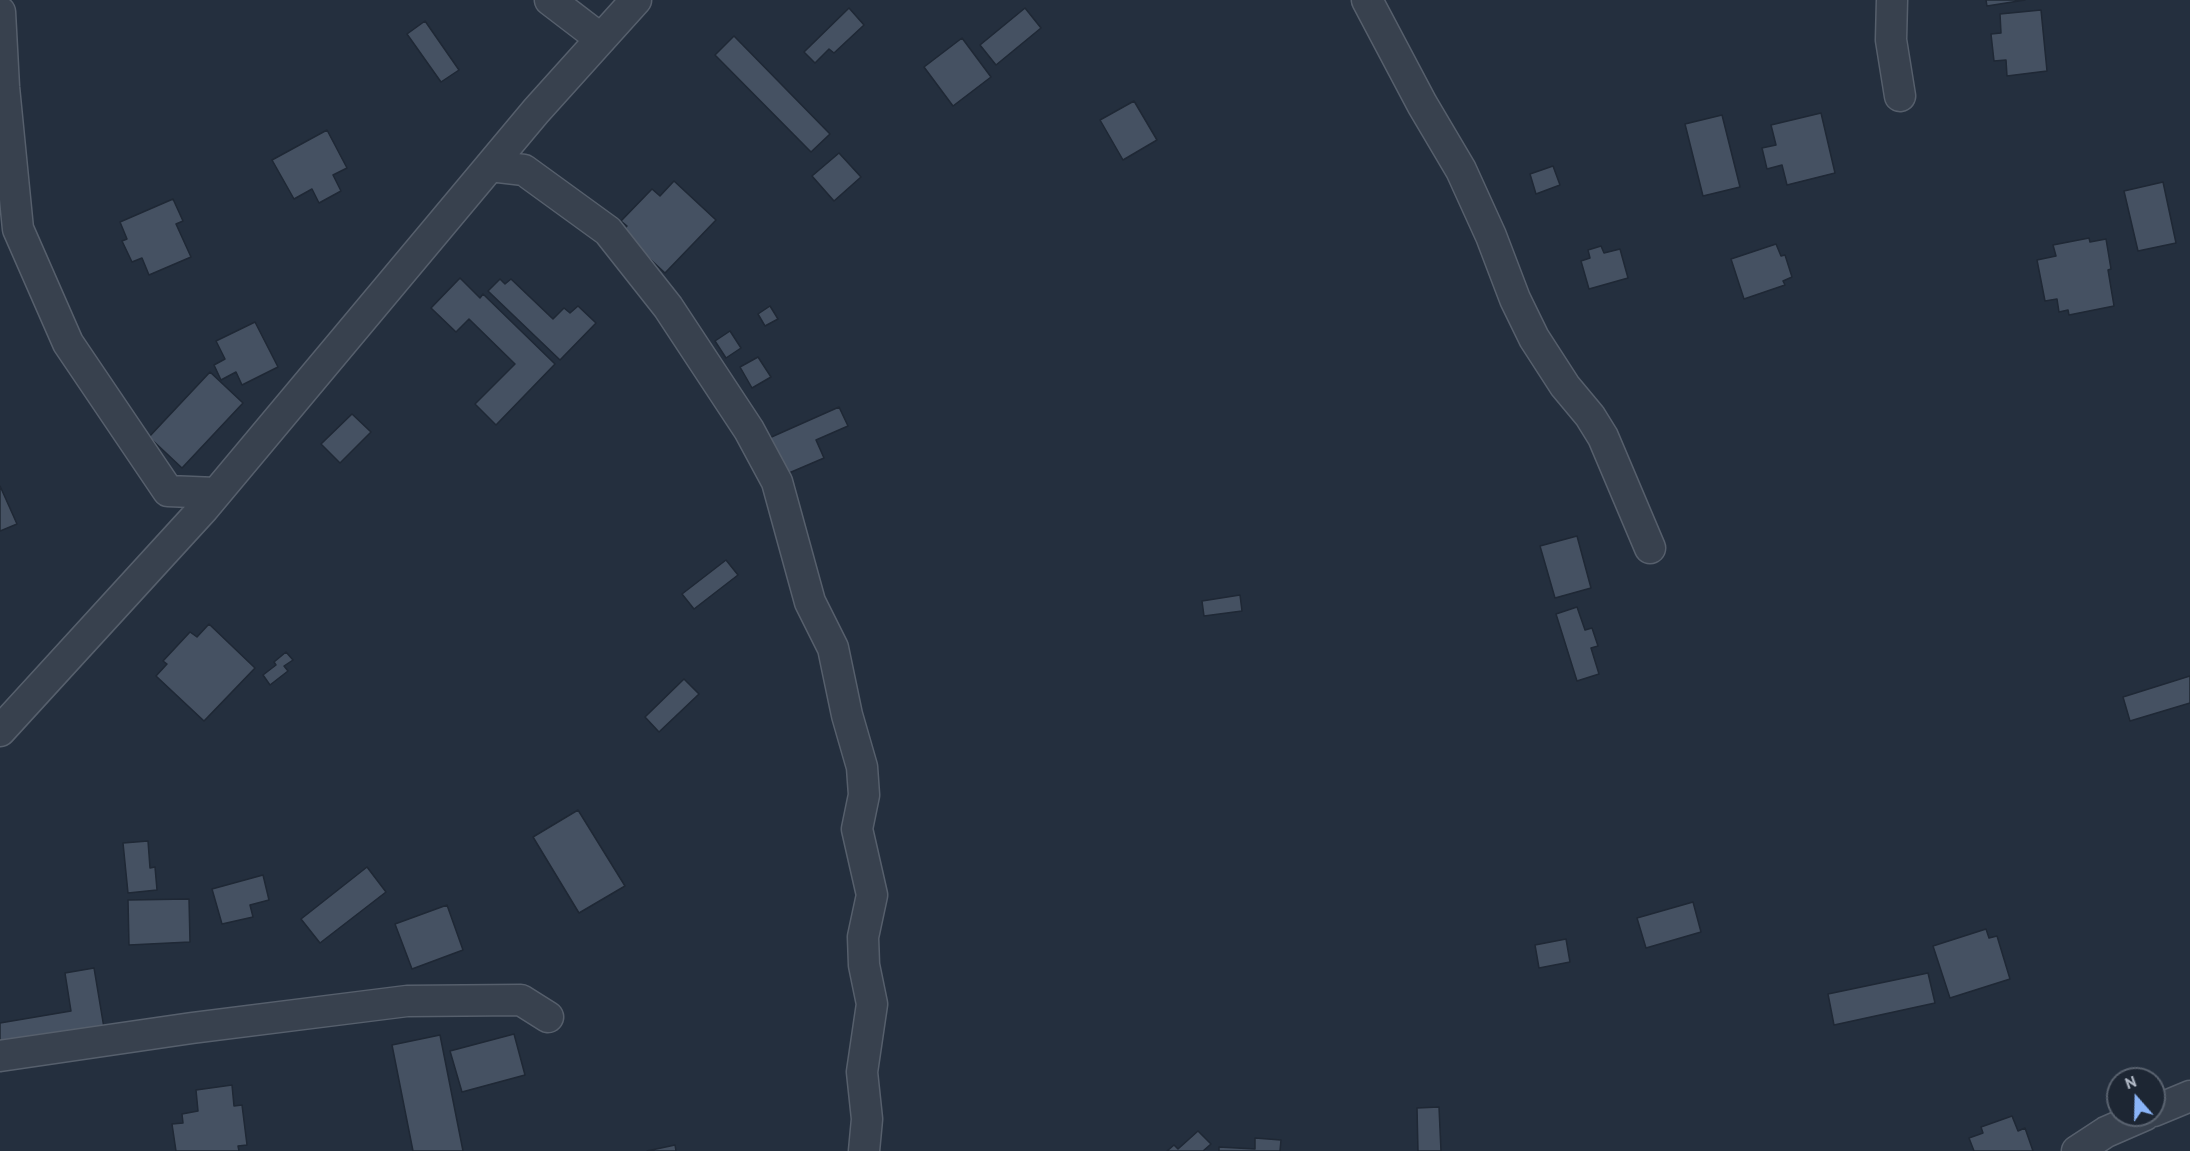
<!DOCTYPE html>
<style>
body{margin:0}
#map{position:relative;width:2190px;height:1151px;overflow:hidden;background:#242f3e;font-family:"PT Sans",sans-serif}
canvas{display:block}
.north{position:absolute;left:2106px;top:1067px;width:60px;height:60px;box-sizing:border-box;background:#1d2633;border:2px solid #59626f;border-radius:50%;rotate:340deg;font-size:16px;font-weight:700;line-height:24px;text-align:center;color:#b4bcc9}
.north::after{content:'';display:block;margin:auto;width:21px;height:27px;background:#8ab4f8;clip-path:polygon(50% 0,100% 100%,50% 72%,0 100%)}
</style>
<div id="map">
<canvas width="2190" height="1151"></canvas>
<div class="north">N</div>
</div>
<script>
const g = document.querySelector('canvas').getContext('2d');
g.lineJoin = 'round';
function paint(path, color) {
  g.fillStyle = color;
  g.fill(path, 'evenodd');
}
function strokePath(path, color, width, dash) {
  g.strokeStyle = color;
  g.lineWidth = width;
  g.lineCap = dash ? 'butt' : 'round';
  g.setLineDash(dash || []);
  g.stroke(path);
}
const building = new Path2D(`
 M1986,0H2025L1987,6Z
 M849,8L864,25L834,53L829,49L815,63L804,52Z
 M1025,8L1041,28L996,65L980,45Z
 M2041,10L2047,71L2007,76L2006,60L1994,61L1991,34L2001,33L2000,14Z
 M425,21L459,70L441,82L407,34Z
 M734,36L830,134L811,152L715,55Z
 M962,38L991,77L953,106L924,67Z
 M1134,101L1157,140L1123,160L1100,120Z
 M1821,113L1835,173L1787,185L1782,165L1767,169L1762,148L1776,145L1771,125Z
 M1722,115L1740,187L1703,196L1685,124Z
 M327,130L347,168L333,175L341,191L319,203L312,189L294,199L272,160Z
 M839,153L861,177L834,201L812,176Z
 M1553,166L1560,185L1536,194L1530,174Z
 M674,181L716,220L665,273L621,232L627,226L621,221L652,189L660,196Z
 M2163,182L2176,243L2138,251L2124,191Z
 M173,199L183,221L176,224L191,257L149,275L142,258L132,262L122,241L127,239L120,222Z
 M2089,238L2090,242L2106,239L2111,269L2108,270L2114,306L2069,315L2068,310L2059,312L2057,299L2045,301L2037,260L2056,256L2053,245Z
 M1776,244L1781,256L1785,255L1792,277L1783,281L1785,285L1744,299L1731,259Z
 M1601,246L1604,253L1620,249L1628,278L1589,289L1581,261L1590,258L1588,250Z
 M460,278L480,298L483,294L555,364L496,425L475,404L515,364L469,319L456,332L431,308Z
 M500,279L505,284L511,279L553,319L564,308L570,313L578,306L596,323L560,360L488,291Z
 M770,306L778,319L765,326L758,314Z
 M255,322L278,367L242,385L236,372L221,380L214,365L225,359L216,341Z
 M730,331L741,348L726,358L715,341Z
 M758,357L771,377L752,388L740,367Z
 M210,372L243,403L182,468L149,437Z
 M839,407L848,426L816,440L824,458L782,476L767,439Z
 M352,414L371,432L340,463L321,444Z
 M0,486L17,524L0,531Z
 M1577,536L1591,588L1555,598L1540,546Z
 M726,560L738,575L694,609L682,594Z
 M1240,595L1242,611L1204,616L1202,601Z
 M1577,607L1585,630L1592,628L1598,646L1591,648L1599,674L1577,681L1556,614Z
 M209,624L255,668L204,721L156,676L167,664L163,661L190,632L197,637Z
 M286,652L293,660L284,666L288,671L270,685L263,675L276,665L274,662Z
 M2190,676V703L2130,721L2123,697Z
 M684,679L699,694L659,732L645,717Z
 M578,810L625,886L579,913L533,837Z
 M148,841L150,868L155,867L157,890L128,893L123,843Z
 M367,867L386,892L320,943L301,919Z
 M263,875L269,900L250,905L253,917L222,924L212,889Z
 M189,899L190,942L129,945L128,900Z
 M1693,902L1701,932L1646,948L1637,918Z
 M447,905L463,950L412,969L395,924Z
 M1986,929L1989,938L1997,936L2010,979L1950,998L1933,946Z
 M1566,939L1570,962L1539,968L1535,945Z
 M94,968L104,1028L0,1046V1023L71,1011L65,973Z
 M1928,973L1935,1003L1834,1025L1828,994Z
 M514,1034L525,1075L462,1092L450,1051Z
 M440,1035L463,1151H413L392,1045Z
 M232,1085L234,1106L242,1105L247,1145L238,1146L239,1151H176L172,1124L183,1123L182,1114L198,1111L196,1090Z
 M1439,1107L1441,1151H1418L1417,1108Z
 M2012,1116L2018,1131L2025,1128L2033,1151H1974L1969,1138L1983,1133L1981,1127Z
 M1198,1131L1211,1144L1203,1151H1167L1174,1145L1178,1149Z
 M1255,1138L1281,1140L1280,1151H1219V1147L1255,1149Z
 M675,1145L676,1151H647Z`);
const minor = new Path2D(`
 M550,0L601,39
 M1367,0L1422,104L1461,170L1491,236L1515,299L1534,338L1565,386L1590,416L1603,437L1650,548
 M1892,0L1891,40L1900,96
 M0,12L4,87L18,229L68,343L168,491L216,493
 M490,166L524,170L608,231L668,307L749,430L777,482L810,602L833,648L847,715L862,767L864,795L857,829L872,895L863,937L864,965L872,1004L862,1072L867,1119L864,1151
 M0,731L204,508L536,111L636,0
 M0,1056L192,1028L407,1001L521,1000L548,1017
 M2154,1111L2190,1096
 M2077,1151L2106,1132L2145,1115`);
paint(building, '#455162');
strokePath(building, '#1f2835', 1.5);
strokePath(minor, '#565f6c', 33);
strokePath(minor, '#38414e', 30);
</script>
